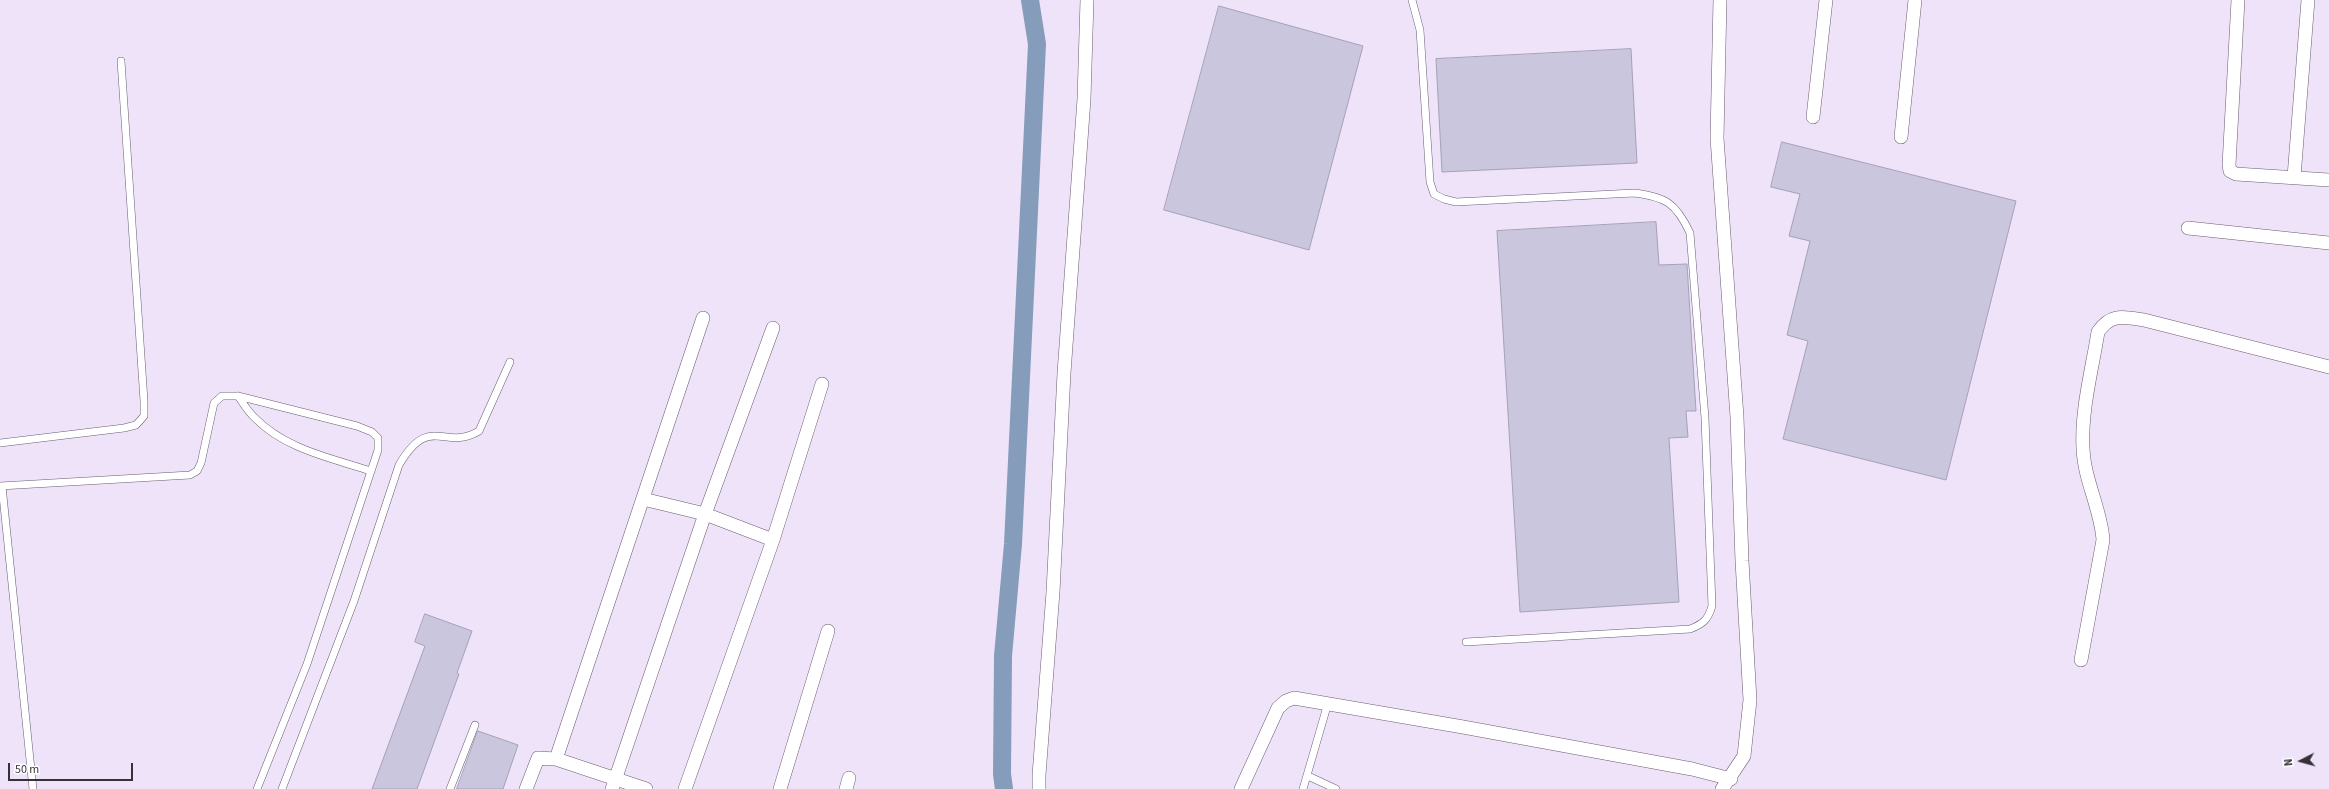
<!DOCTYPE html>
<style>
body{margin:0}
#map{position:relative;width:2329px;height:789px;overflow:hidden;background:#efe3f9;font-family:"Source Sans 3",sans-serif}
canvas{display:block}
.north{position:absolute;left:2281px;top:741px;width:40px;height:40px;-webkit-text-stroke:3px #fff;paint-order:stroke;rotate:264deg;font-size:11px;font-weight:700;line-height:16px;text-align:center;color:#353139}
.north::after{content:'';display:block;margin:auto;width:14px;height:18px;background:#353139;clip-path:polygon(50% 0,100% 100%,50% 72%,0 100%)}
.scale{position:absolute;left:8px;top:763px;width:125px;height:18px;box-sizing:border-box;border:2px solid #353139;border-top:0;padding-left:5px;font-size:12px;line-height:14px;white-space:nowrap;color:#353139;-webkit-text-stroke:3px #fff;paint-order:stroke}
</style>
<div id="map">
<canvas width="2329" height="789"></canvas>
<div class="north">N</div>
<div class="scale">50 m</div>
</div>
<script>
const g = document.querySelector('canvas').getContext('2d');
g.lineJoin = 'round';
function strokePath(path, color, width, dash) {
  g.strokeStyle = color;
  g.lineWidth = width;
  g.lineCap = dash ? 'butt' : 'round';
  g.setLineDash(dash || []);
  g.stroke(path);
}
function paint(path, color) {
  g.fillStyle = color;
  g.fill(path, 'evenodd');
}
const canal = new Path2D(`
 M1004,789L1002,774L1003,656L1013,544L1037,44L1030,0`);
const building = new Path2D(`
 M1219,6L1363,46L1309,250L1164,210Z
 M1631,49L1637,163L1442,172L1436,59Z
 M1782,142L2016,201L1946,480L1783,439L1808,341L1787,335L1810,241L1789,236L1800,194L1771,187Z
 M1656,222L1659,265L1687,264L1696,411H1686L1688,437L1669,438L1679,602L1520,612L1497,231Z
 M425,614L472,631L457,673L459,674L417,789H372L425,646L415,642Z
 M478,731L518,745L503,789H457Z`);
const service = new Path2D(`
 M1412,0L1420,30L1430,182L1434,194L1444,199L1456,202L1634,193C1666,197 1676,203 1690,233L1705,418L1712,606C1708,620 1703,624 1690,629L1466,642
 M238,396C243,403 248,412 255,418C285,449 331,458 371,471
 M0,443L124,428L136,425L144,416V401L121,61
 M0,486L190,475L197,471L201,463L214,403L222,396H238L357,426L372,432L378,438V450L307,664L257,789
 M2,486L33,789
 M1308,776L1336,789
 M282,789L354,601L399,465C430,412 444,452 479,431L510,362
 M450,789L475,725
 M1303,789L1328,703`);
const minor = new Path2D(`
 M1720,0L1717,138L1737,417L1742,561L1750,700L1744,756L1722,789
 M2238,0L2229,165L2230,171L2236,174L2329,180
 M1813,117L1826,0
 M1901,137L1915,0
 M2294,177L2308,0
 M2188,228L2329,243
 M643,499L705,514L773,540
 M2081,660L2103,540C2101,509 2084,480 2083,448C2081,410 2092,370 2098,332C2111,313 2123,317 2144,320L2329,367
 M526,789L538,758L556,759
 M612,789L705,514L773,328
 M646,789L556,759L703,318
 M685,789L773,540L822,384
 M780,789L828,631
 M846,789L849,778
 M1039,789V775L1053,592L1064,373L1084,99L1087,0
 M1241,789L1278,708L1286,701L1294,698L1463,727L1692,769L1731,779`);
strokePath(canal, '#859cbb', 18);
paint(building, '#c9c6dd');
strokePath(building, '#a4a1b7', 1);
strokePath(service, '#685d70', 8);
strokePath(minor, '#685d70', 14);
strokePath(service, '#fff', 7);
strokePath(minor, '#fff', 13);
</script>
